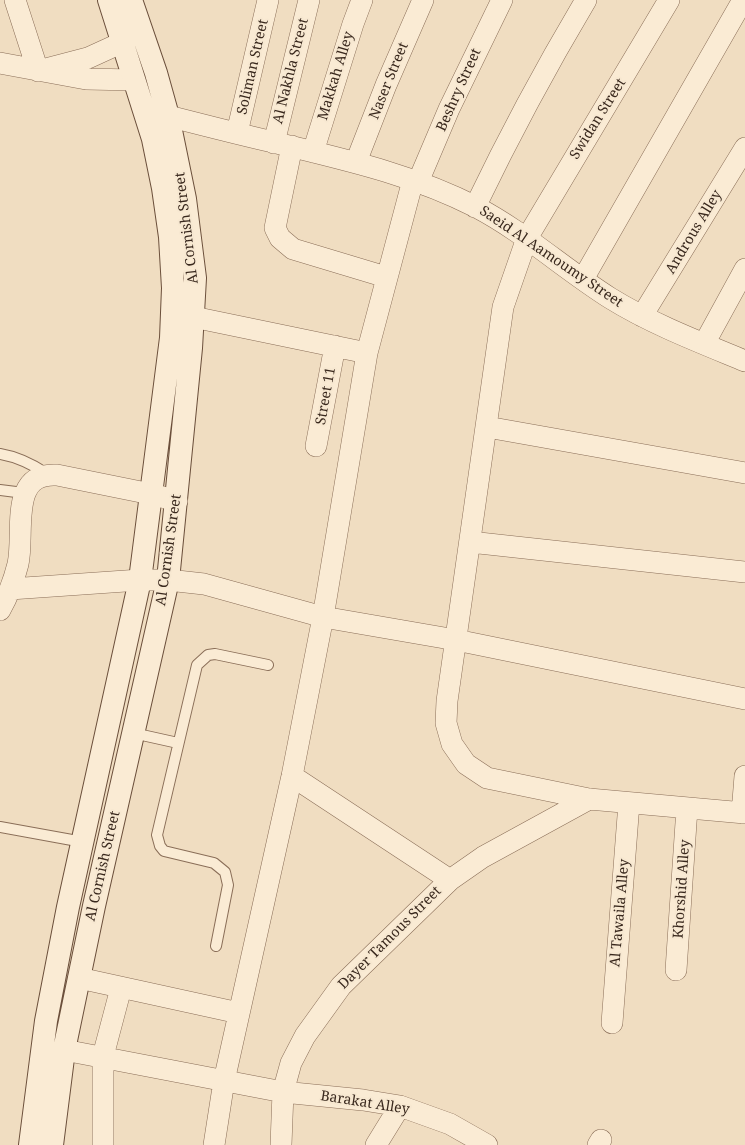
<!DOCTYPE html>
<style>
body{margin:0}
canvas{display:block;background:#f0ddc1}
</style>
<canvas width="745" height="1145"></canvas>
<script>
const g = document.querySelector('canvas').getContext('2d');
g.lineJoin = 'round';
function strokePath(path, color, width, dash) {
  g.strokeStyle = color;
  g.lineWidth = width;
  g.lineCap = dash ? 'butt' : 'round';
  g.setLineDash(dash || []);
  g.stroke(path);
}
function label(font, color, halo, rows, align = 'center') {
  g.font = font + ' "Noto Serif",serif';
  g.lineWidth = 4;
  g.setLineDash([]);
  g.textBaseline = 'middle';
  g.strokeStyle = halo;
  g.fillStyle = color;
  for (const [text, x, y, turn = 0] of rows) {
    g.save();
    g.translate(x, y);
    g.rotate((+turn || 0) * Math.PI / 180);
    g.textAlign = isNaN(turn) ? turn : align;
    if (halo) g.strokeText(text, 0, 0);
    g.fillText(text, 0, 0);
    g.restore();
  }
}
const service = new Path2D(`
 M0,454C18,457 32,464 47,474
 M0,490L24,493
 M133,733L178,743
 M0,827L83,842
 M216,946L228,885L225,872L214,863L164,851L160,846L157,835L197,665L208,655L215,654L268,665`);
const minor = new Path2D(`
 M15,0L38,71
 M669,0L527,238L503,307L447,701L446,723L452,744L466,764L487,778L589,799L745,813
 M0,63L86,79L134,80
 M46,69L88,58L123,42
 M168,116C203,125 238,134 273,142C342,159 412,174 476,207C524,232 564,269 610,298C652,324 699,342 745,361
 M237,133L268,0
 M274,143L309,0
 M292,146L275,228L280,238L293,249L386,277
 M313,152L353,24L362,0
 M356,162L386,85L423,0
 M418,182L449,109L502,0
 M475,207C509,136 546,67 586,0
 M583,279L743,0
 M642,316L745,148
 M193,317L367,353
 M704,344L745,269
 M487,427L745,473
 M316,446L335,346
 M470,542L745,572
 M10,589L140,580H168L204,584L323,617L456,640L745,699
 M0,610C8,596 14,580 18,564C25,533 8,472 57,475L151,494L177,501
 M292,776L450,880
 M742,813L745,776
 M676,970L687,808
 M79,978L239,1013
 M612,1023L629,803
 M64,1050L283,1092L363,1100L400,1106L450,1124L487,1145
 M103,1145V1056L121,988
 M214,1145L224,1081L292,776L323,617L367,353L413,180
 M281,1145L283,1092L291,1063L305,1036L341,986L450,880L483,857L589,799
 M376,1145L400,1106
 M598,1145L601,1140`);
const secondary = new Path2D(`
 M30,1145L46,1021L68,907L140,580L171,338L173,288L170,237L163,188L153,139L109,0
 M52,1145L64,1050L94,906L168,580L191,348L195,278L185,199L168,116L156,73L131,0`);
const streetNames = [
 ["Soliman Street",253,67,-77],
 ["Al Nakhla Street",291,71,-76],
 ["Makkah Alley",336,76,-73],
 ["Naser Street",389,81,-68],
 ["Beshry Street",459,90,-66],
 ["Swidan Street",598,119,-58],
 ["Al Cornish Street",187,228,-97],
 ["Androus Alley",694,232,-59],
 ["Saeid Al Aamoumy Street",551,257,34],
 ["Street 11",326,396,-80],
 ["Al Cornish Street",169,550,-82],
 ["Al Cornish Street",103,866,-77],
 ["Khorshid Alley",682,889,-86],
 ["Al Tawaila Alley",620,913,-85],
 ["Dayer Tamous Street",390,938,-45],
 ["Barakat Alley",365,1103,9]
];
strokePath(service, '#8a6e58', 12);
strokePath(minor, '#8a6e58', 22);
strokePath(secondary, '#6b4f3b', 24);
strokePath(service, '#faebd4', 10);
strokePath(minor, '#faebd4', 21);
strokePath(secondary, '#faebd4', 22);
label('14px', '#39281d', '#f7e8d1', streetNames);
</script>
